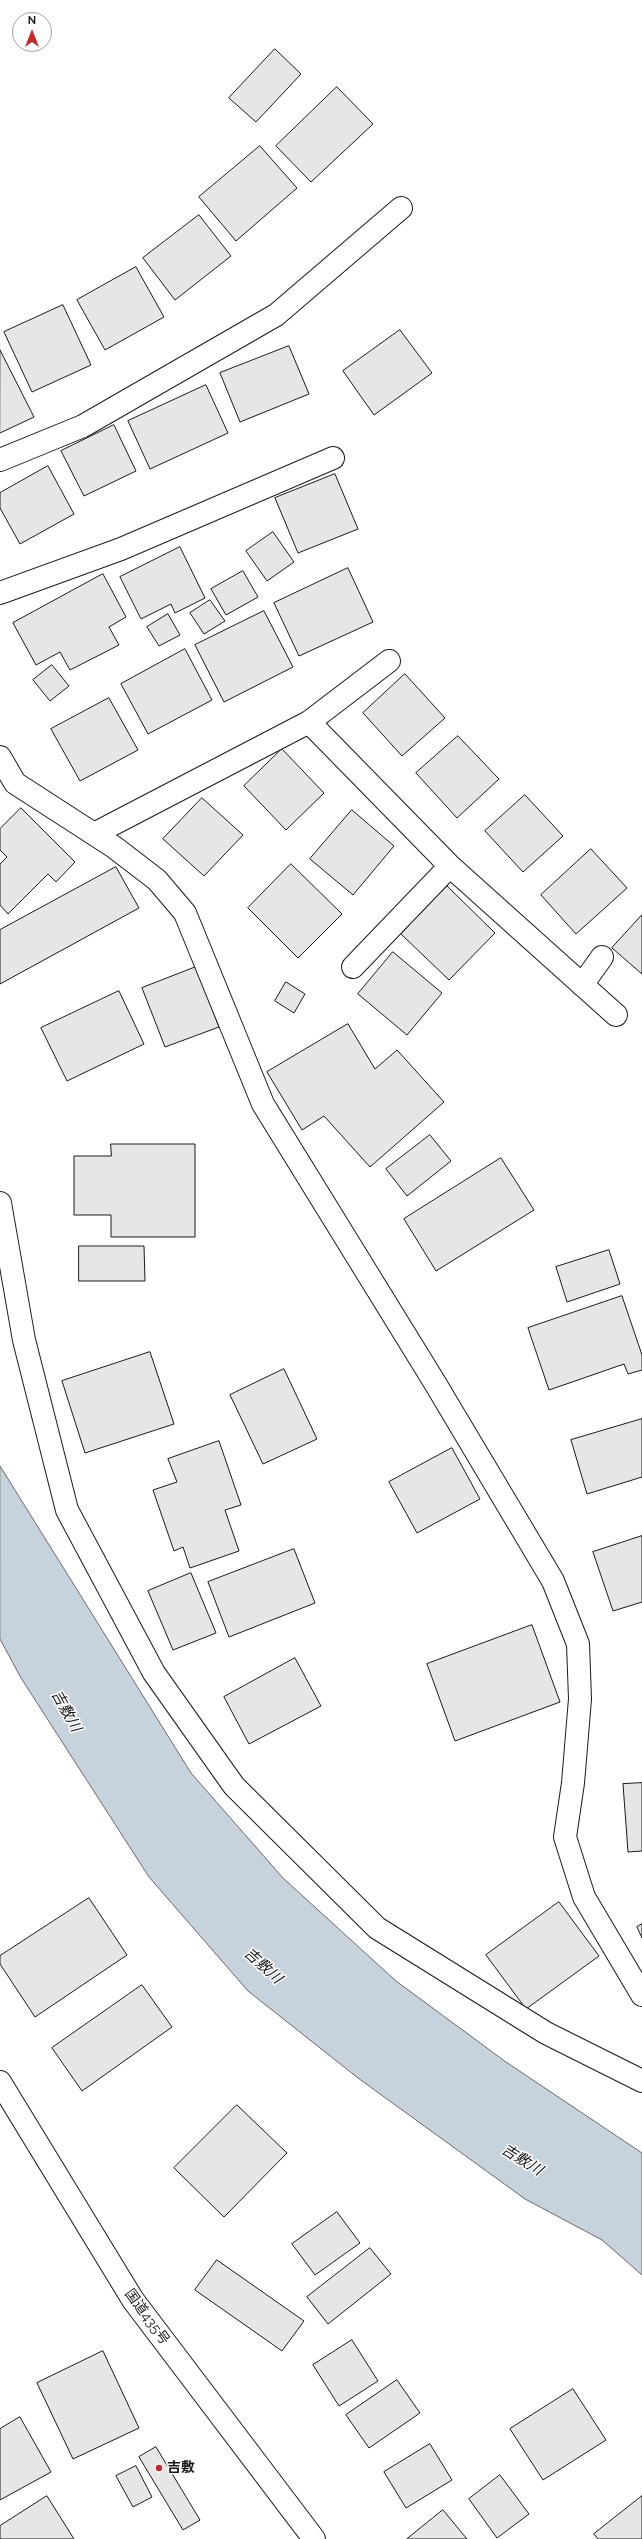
<!DOCTYPE html>
<meta charset="utf-8">
<style>
body{margin:0}
#map{position:relative;width:642px;height:2539px;overflow:hidden;background:#fff;font-family:Raleway,sans-serif}
canvas{display:block}
.north{position:absolute;left:12px;top:12px;width:40px;height:40px;box-sizing:border-box;background:#fff;border:1px solid #a3a3a3;border-radius:50%;rotate:0deg;font-size:11px;font-weight:700;line-height:16px;text-align:center;color:#1a1a1a}
.north::after{content:'';display:block;margin:auto;width:14px;height:18px;background:#c62828;clip-path:polygon(50% 0,100% 100%,50% 72%,0 100%)}
</style>
<div id="map">
<canvas width="642" height="2539"></canvas>
<div class="north">N</div>
</div>
<script>
const g = document.querySelector('canvas').getContext('2d');
g.lineJoin = 'round';
function paint(path, color) {
  g.fillStyle = color;
  g.fill(path, 'evenodd');
}
function strokePath(path, color, width, dash) {
  g.strokeStyle = color;
  g.lineWidth = width;
  g.lineCap = dash ? 'butt' : 'round';
  g.setLineDash(dash || []);
  g.stroke(path);
}
function label(font, color, halo, rows, align = 'center') {
  g.font = font + ' Raleway,"Noto Sans JP",sans-serif';
  g.lineWidth = 3;
  g.setLineDash([]);
  g.textBaseline = 'middle';
  g.strokeStyle = halo;
  g.fillStyle = color;
  for (const [text, x, y, turn = 0] of rows) {
    g.save();
    g.translate(x, y);
    g.rotate((+turn || 0) * Math.PI / 180);
    g.textAlign = isNaN(turn) ? turn : align;
    if (halo) g.strokeText(text, 0, 0);
    g.fillText(text, 0, 0);
    g.restore();
  }
}
const water = new Path2D(`
 M0,1466L191,1773L283,1878L396,1981L506,2062L642,2153V2275L602,2240L525,2199L358,2078L248,1991L149,1877L21,1678L0,1639Z`);
const building = new Path2D(`
 M275,49L301,74L256,122L229,98Z
 M337,87L373,124L311,182L276,146Z
 M260,146L297,188L236,241L199,197Z
 M199,215L231,256L175,300L143,258Z
 M136,267L164,317L105,350L77,300Z
 M63,305L91,365L32,392L4,332Z
 M400,330L432,373L374,415L343,371Z
 M289,346L309,394L240,422L220,373Z
 M0,350L34,417L0,433Z
 M206,385L228,433L150,469L128,421Z
 M114,425L136,471L84,496L61,451Z
 M48,466L74,514L20,544L0,508V493Z
 M335,474L358,529L298,553L275,498Z
 M273,532L294,562L267,581L246,551Z
 M180,547L205,598L175,613L171,604L141,619L120,577Z
 M348,568L373,622L299,656L274,603Z
 M243,571L258,597L226,615L211,589Z
 M103,574L126,617L109,627L119,645L70,670L60,652L36,665L13,623Z
 M210,600L225,621L204,634L190,613Z
 M264,611L293,667L224,702L195,645Z
 M168,614L180,635L159,646L147,627Z
 M185,649L212,700L148,734L121,684Z
 M52,665L69,686L50,701L33,680Z
 M405,674L445,718L402,756L363,713Z
 M109,698L138,750L80,781L51,729Z
 M458,736L499,779L457,818L416,773Z
 M282,749L324,793L286,830L244,786Z
 M525,795L563,836L523,872L485,831Z
 M202,798L243,835L204,876L163,839Z
 M21,808L75,862L56,882L48,874L8,914L0,905V864L7,857L0,850V829Z
 M352,810L394,846L353,895L310,859Z
 M591,849L627,888L576,934L541,895Z
 M291,864L342,914L298,958L248,908Z
 M116,867L139,908L0,984V930Z
 M447,886L495,933L449,980L401,934Z
 M642,915V974L612,948Z
 M393,952L442,993L407,1035L358,994Z
 M196,967L219,1027L165,1047L142,988Z
 M286,982L305,994L294,1013L275,1001Z
 M119,991L144,1044L67,1081L41,1028Z
 M348,1024L375,1069L397,1050L444,1102L370,1167L324,1116L302,1130L267,1072Z
 M430,1135L451,1161L407,1196L386,1169Z
 M111,1144H195V1237H111V1215H74V1156H111Z
 M501,1158L534,1210L436,1271L404,1219Z
 M79,1246H144L145,1281H79Z
 M609,1250L620,1284L567,1302L556,1267Z
 M622,1296L642,1355V1370L628,1374L624,1364L549,1390L528,1328Z
 M150,1352L174,1424L85,1453L62,1381Z
 M284,1369L317,1439L263,1464L230,1395Z
 M642,1419V1477L587,1494L571,1440Z
 M219,1441L241,1505L225,1510L239,1551L190,1568L183,1547L174,1551L153,1490L177,1482L168,1459Z
 M452,1448L480,1499L417,1533L389,1482Z
 M642,1536V1602L613,1611L593,1552Z
 M294,1549L315,1603L229,1637L208,1582Z
 M191,1573L216,1633L173,1650L148,1591Z
 M532,1625L560,1702L455,1741L427,1664Z
 M295,1658L321,1706L249,1744L224,1697Z
 M642,1783V1851L628,1852L623,1784Z
 M89,1898L127,1955L35,2017L0,1964V1956Z
 M559,1902L599,1956L526,2009L486,1955Z
 M642,1924V1938L637,1927Z
 M142,1985L172,2027L82,2091L52,2048Z
 M237,2105L287,2153L224,2217L174,2168Z
 M337,2212L360,2243L315,2275L292,2244Z
 M370,2248L391,2274L328,2324L307,2297Z
 M217,2260L304,2321L282,2351L195,2290Z
 M352,2340L378,2381L339,2406L313,2365Z
 M103,2351L139,2428L73,2459L37,2383Z
 M397,2380L420,2413L369,2448L346,2415Z
 M573,2389L606,2440L543,2480L510,2429Z
 M20,2417L51,2472L0,2500V2429Z
 M430,2444L452,2480L406,2508L384,2472Z
 M156,2447L200,2520L183,2530L139,2457Z
 M136,2466L152,2497L133,2507L116,2476Z
 M500,2475L529,2514L497,2538L469,2499Z
 M47,2496L74,2539H0V2526Z
 M642,2496V2539H598L594,2534Z
 M443,2510L467,2539H407Z`);
const minor = new Path2D(`
 M0,460L83,426L276,315L401,208
 M0,593L121,549L333,458
 M309,722L450,866L616,1015
 M0,757L15,783L114,847L157,880L185,913L263,1104L435,1383L553,1581L578,1644L580,1699L573,1783L565,1837L584,1897L642,1995
 M94,834L309,722L389,661
 M353,967L450,866
 M582,985L602,957
 M0,1203L24,1340L67,1510L154,1673L234,1786L377,1928L546,2033L642,2081`);
const highway = new Path2D(`
 M0,2082L133,2300L314,2539`);
const markers = [
 [159,2468,4,"#c62828"]
];
const streetNames = [
 ["国道435号",147,2317,54]
];
const poiNames = [
 ["吉敷",167,2468]
];
const waterNames = [
 ["吉敷川",66,1711,61],
 ["吉敷川",263,1966,42],
 ["吉敷川",522,2160,32]
];
paint(water, '#c6d2dc');
strokePath(water, '#6a6a6a', 1);
paint(building, '#e6e6e6');
strokePath(building, '#1a1a1a', 1);
strokePath(minor, '#1a1a1a', 24);
strokePath(highway, '#1a1a1a', 24);
strokePath(minor, '#fff', 22);
strokePath(highway, '#fff', 22);
for (const [x, y, r, color] of markers) {
  const dot = new Path2D();
  dot.arc(x, y, r, 0, 2 * Math.PI);
  g.fillStyle = color;
  g.fill(dot);
  strokePath(dot, '#fff', 1.5);
}
label('14px', '#1a1a1a', '#fff', streetNames);
label('bold 14px', '#1a1a1a', '#fff', poiNames, 'left');
label('italic 15px', '#1a1a1a', '#fff', waterNames);
</script>
